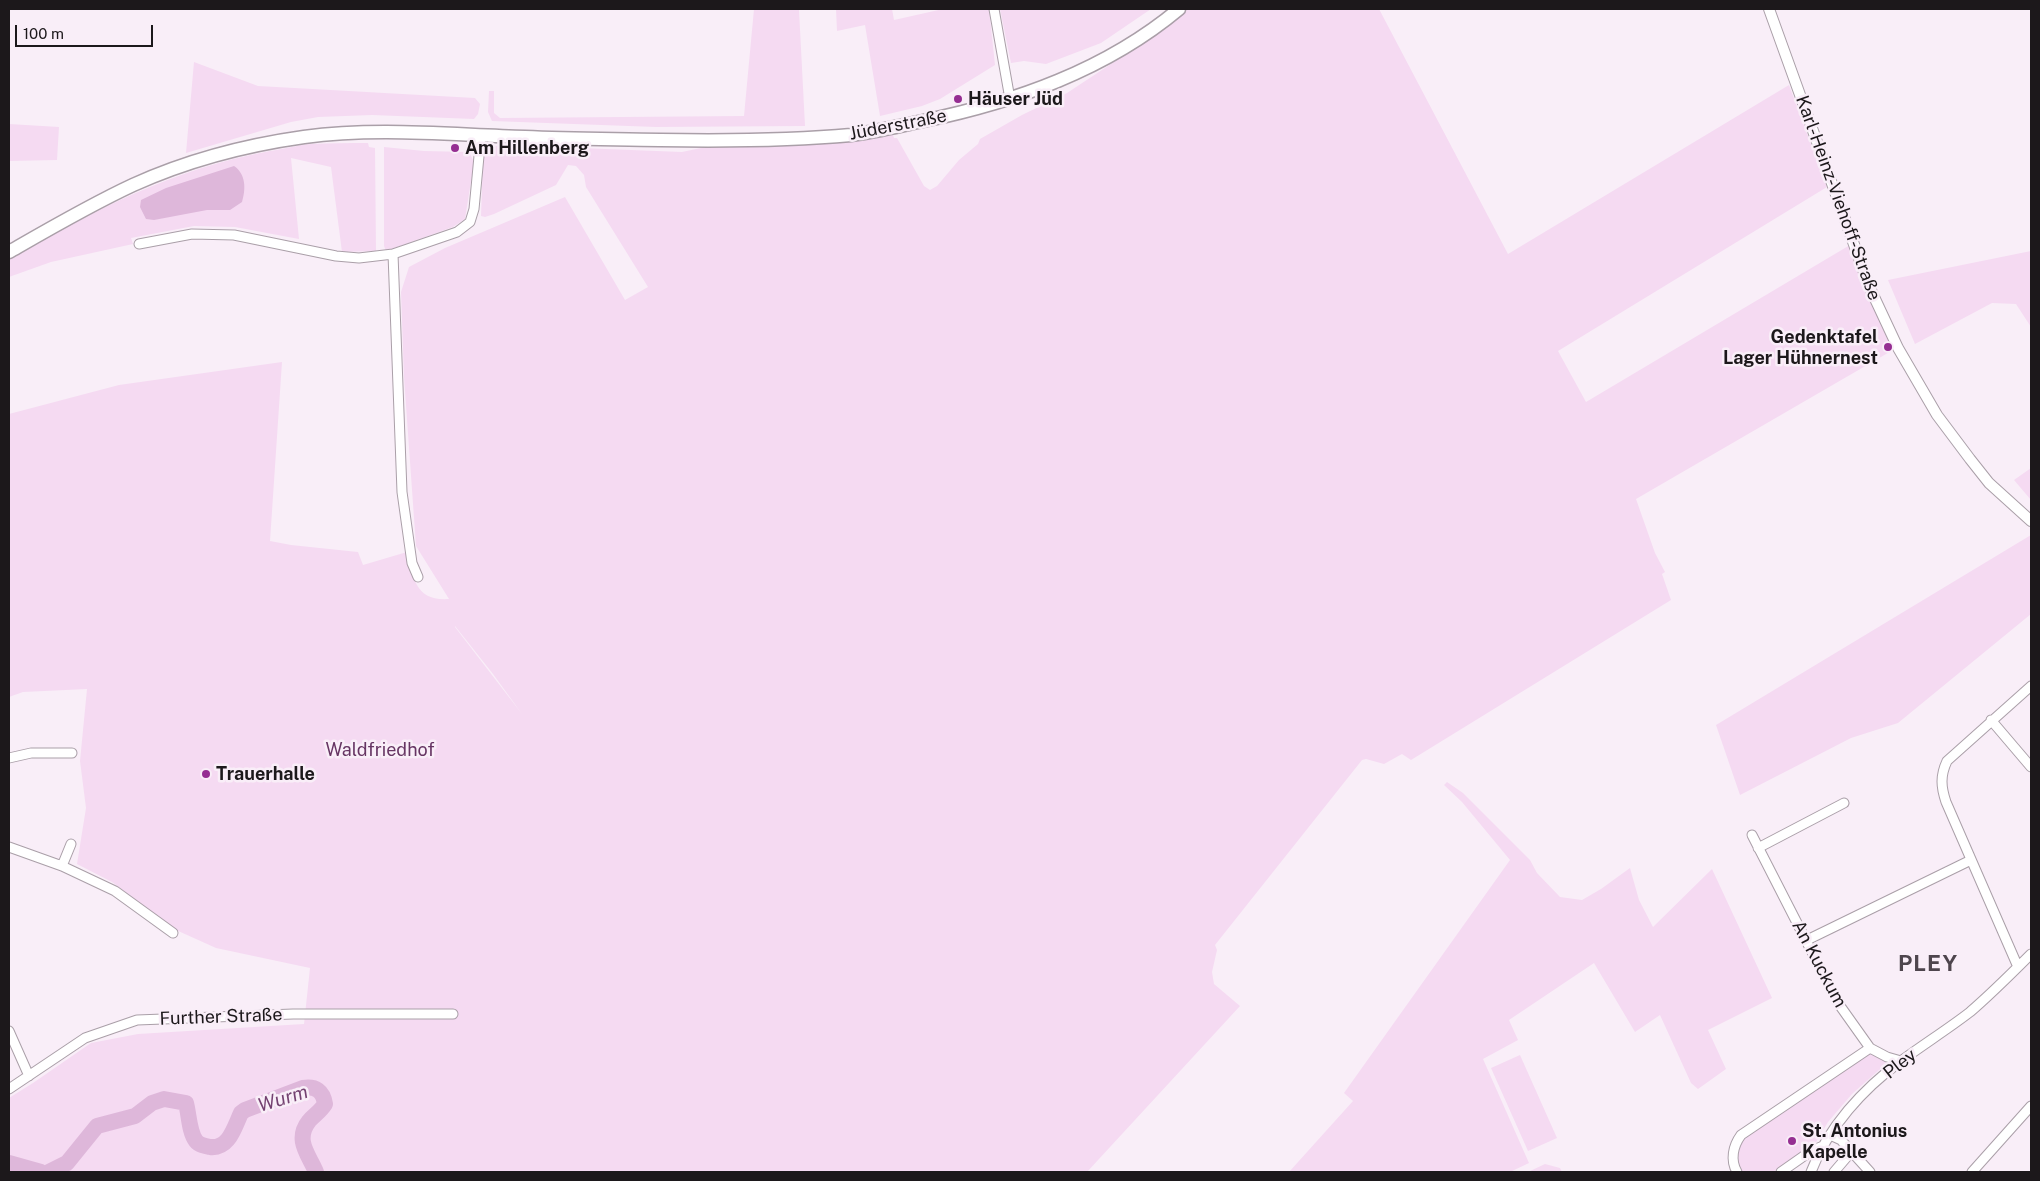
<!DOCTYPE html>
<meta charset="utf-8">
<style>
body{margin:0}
#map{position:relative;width:2040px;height:1181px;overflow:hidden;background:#f9eef8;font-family:"Public Sans",sans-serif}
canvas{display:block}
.frame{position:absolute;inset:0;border:10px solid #1c181b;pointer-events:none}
.scale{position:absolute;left:15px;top:25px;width:138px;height:22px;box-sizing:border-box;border:2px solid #1c181b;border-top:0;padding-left:6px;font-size:15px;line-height:18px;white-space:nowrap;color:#1c181b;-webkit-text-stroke:4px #f9eef8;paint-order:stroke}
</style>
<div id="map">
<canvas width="2040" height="1181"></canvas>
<div class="frame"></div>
<div class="scale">100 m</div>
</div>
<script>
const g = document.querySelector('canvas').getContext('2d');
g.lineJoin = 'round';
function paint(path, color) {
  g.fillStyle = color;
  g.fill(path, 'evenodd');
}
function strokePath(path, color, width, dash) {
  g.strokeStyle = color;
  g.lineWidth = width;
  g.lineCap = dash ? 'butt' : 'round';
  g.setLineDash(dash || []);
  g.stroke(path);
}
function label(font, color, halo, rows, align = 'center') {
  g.font = font + ' "Public Sans",sans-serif';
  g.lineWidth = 5;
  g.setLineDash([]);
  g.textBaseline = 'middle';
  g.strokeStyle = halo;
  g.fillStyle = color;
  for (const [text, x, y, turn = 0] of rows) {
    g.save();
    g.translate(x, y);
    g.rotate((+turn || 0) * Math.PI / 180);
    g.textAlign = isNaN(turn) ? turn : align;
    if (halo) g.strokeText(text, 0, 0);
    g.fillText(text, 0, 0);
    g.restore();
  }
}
const green = new Path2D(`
 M754,9H807L799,10L805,126L656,127L492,121L488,112L489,91H494V113L500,118L744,116Z
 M836,9H892L894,20L943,9H989L995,65L940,99L922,106L880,116L865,25L837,31Z
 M1000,9H1151L1101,43L1046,64L1024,61L1011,63Z
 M1188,9H1379L1508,254L1789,85L1827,187L1558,351L1586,402L1850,245L1893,350L1636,499L1655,553L1665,572L1662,574L1671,600L1411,760L1402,754L1384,764L1366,759L1362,760L1215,945L1217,950L1212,972L1214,984L1240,1006L1087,1172H9V1098L33,1083L91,1043L138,1034L304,1024L310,968L216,948L176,930L112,882L77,864L86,808L80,761L87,689L23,692L9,697V414L119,385L282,362L270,541L291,545L358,552L363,565L407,552C414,579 415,601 449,599L416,546L404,377L401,292L409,267L445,248L565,197L625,300L648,287L586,187L584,175L576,166L568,165L556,185L494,214L485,217L481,216L483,158L491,147L503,145L682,152L720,144L779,138L893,135L894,138H897L924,186L930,190L937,186L959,160L978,144L980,139L1022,115L1067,93L1158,33ZM455,626L493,674L522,714L455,627Z
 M194,62L258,86L475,98L480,104L478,114L474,119L372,115L318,117L291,122L186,153Z
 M9,124L59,127L57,160L9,161Z
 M368,143L369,147L375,148L376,251L342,252L331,167L291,158L299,239L235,227L194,226L131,238L133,244L51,262L9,277V260C93,210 173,169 270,151C284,149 297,145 311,144C330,143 349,143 368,143Z
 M384,147L424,151L469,152L474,162L465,219L453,227L386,251L384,246Z
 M2031,251V327L2016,304L1992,303L1915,344L1888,280Z
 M2031,468V500L2014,480Z
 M2031,535V614L1898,723L1851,738L1740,795L1716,725Z
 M1447,782L1463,793L1530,860L1537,873L1560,897L1582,900L1601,889L1630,868L1639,900L1653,927L1712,869L1772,998L1708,1030L1726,1069L1698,1089L1691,1083L1660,1015L1635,1032L1594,963L1509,1020L1518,1040L1483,1059L1529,1163L1510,1172H1289L1353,1101L1344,1093L1510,860L1462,802L1444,785Z
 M1870,1053L1882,1058L1887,1063L1852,1094L1828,1122L1815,1144L1773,1172H1742C1732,1160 1736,1148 1745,1137L1866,1054Z
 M1520,1055L1557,1138L1528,1151L1491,1068Z
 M1545,1164L1560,1168L1562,1172H1528Z`);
const water = new Path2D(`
 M234,166C246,174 246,189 242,202L230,210H207L154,220L146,219L140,207L141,200L166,188Z`);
const river = new Path2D(`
 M9,1163L41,1172
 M49,1172L67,1163L97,1126L135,1116L152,1103L164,1099L186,1103C189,1114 189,1132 196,1141C199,1145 205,1146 210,1147C229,1149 234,1128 241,1113L245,1110L303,1088C316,1086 323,1091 325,1104C320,1112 314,1115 309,1121C294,1140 309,1155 316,1172`);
const minor = new Path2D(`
 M994,9L1010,99
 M139,244L192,234L234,235L336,256L359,258L393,254L457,232L470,222L474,209L481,135
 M393,254L402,492L412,563L418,577
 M1991,720L2031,767
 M9,758L31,753H72
 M1752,835L1838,1003L1870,1048L1887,1057L1901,1061
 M9,847L62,866L115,891L173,933
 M1758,848L1844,803
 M62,866L71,844
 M1805,941L1971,860
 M2018,967L1946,802C1941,787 1940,776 1947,761L2031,686
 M9,1031L29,1076
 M9,1089L85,1038L137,1020L293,1014H453
 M1830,1135L1841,1140L1870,1172
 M1737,1172C1730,1160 1733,1146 1741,1135L1870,1048
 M1781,1172L1811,1151L1823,1146
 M1811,1172C1828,1127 1863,1089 1901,1061C1924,1044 1948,1029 1970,1012C1991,994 2011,974 2031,954
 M1834,1172L1852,1151
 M1972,1172L2031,1106`);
const tertiary = new Path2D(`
 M1769,9L1869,286L1898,348L1937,415L1970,459L1989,483L2031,521`);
const secondary = new Path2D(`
 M9,252C49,229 90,205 133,185C186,161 247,145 304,137C377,127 452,135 525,137C570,139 615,139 660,140C724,141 787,141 851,135C875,132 899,126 923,121C1015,102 1106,70 1179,9`);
const markers = [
 [958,99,5,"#952e92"],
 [455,148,5,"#952e92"],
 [1888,347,5,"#952e92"],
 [206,774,5,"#952e92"],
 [1792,1141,5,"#952e92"]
];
const poiNames = [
 ["Häuser Jüd",968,99],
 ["Am Hillenberg",465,148],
 ["Gedenktafel",1878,337,"right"],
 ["Lager Hühnernest",1878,358,"right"],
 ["Trauerhalle",216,774],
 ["St. Antonius",1802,1131],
 ["Kapelle",1802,1152]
];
const streetNames = [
 ["Jüderstraße",898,125,-11],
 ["Karl-Heinz-Viehoff-Straße",1838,198,70],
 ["An Kuckum",1819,964,62],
 ["Further Straße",221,1017,-2],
 ["Pley",1900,1064,-38]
];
const parkNames = [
 ["Waldfriedhof",380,750]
];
const waterNames = [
 ["Wurm",283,1099,-17]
];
const districtNames = [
 ["PLEY",1928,964]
];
paint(green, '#f5daf2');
paint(water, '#deb7da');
strokePath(river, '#deb7da', 16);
strokePath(minor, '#aa9fa8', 11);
strokePath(tertiary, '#aa9fa8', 12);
strokePath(secondary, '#aa9fa8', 15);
strokePath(minor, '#fff', 9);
strokePath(tertiary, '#fff', 10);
strokePath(secondary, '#fff', 12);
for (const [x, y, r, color] of markers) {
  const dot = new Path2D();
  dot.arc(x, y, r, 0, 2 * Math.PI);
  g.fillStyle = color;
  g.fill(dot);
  strokePath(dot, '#f9eef8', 2);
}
label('bold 18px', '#1c181b', '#f9eef8', poiNames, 'left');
label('18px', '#1c181b', '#f9eef8', streetNames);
label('18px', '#663563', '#f9eef8', parkNames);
label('italic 19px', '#744271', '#f9eef8', waterNames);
g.letterSpacing = '1px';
label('bold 22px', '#4e454d', '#f9eef8', districtNames);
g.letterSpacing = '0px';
</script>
